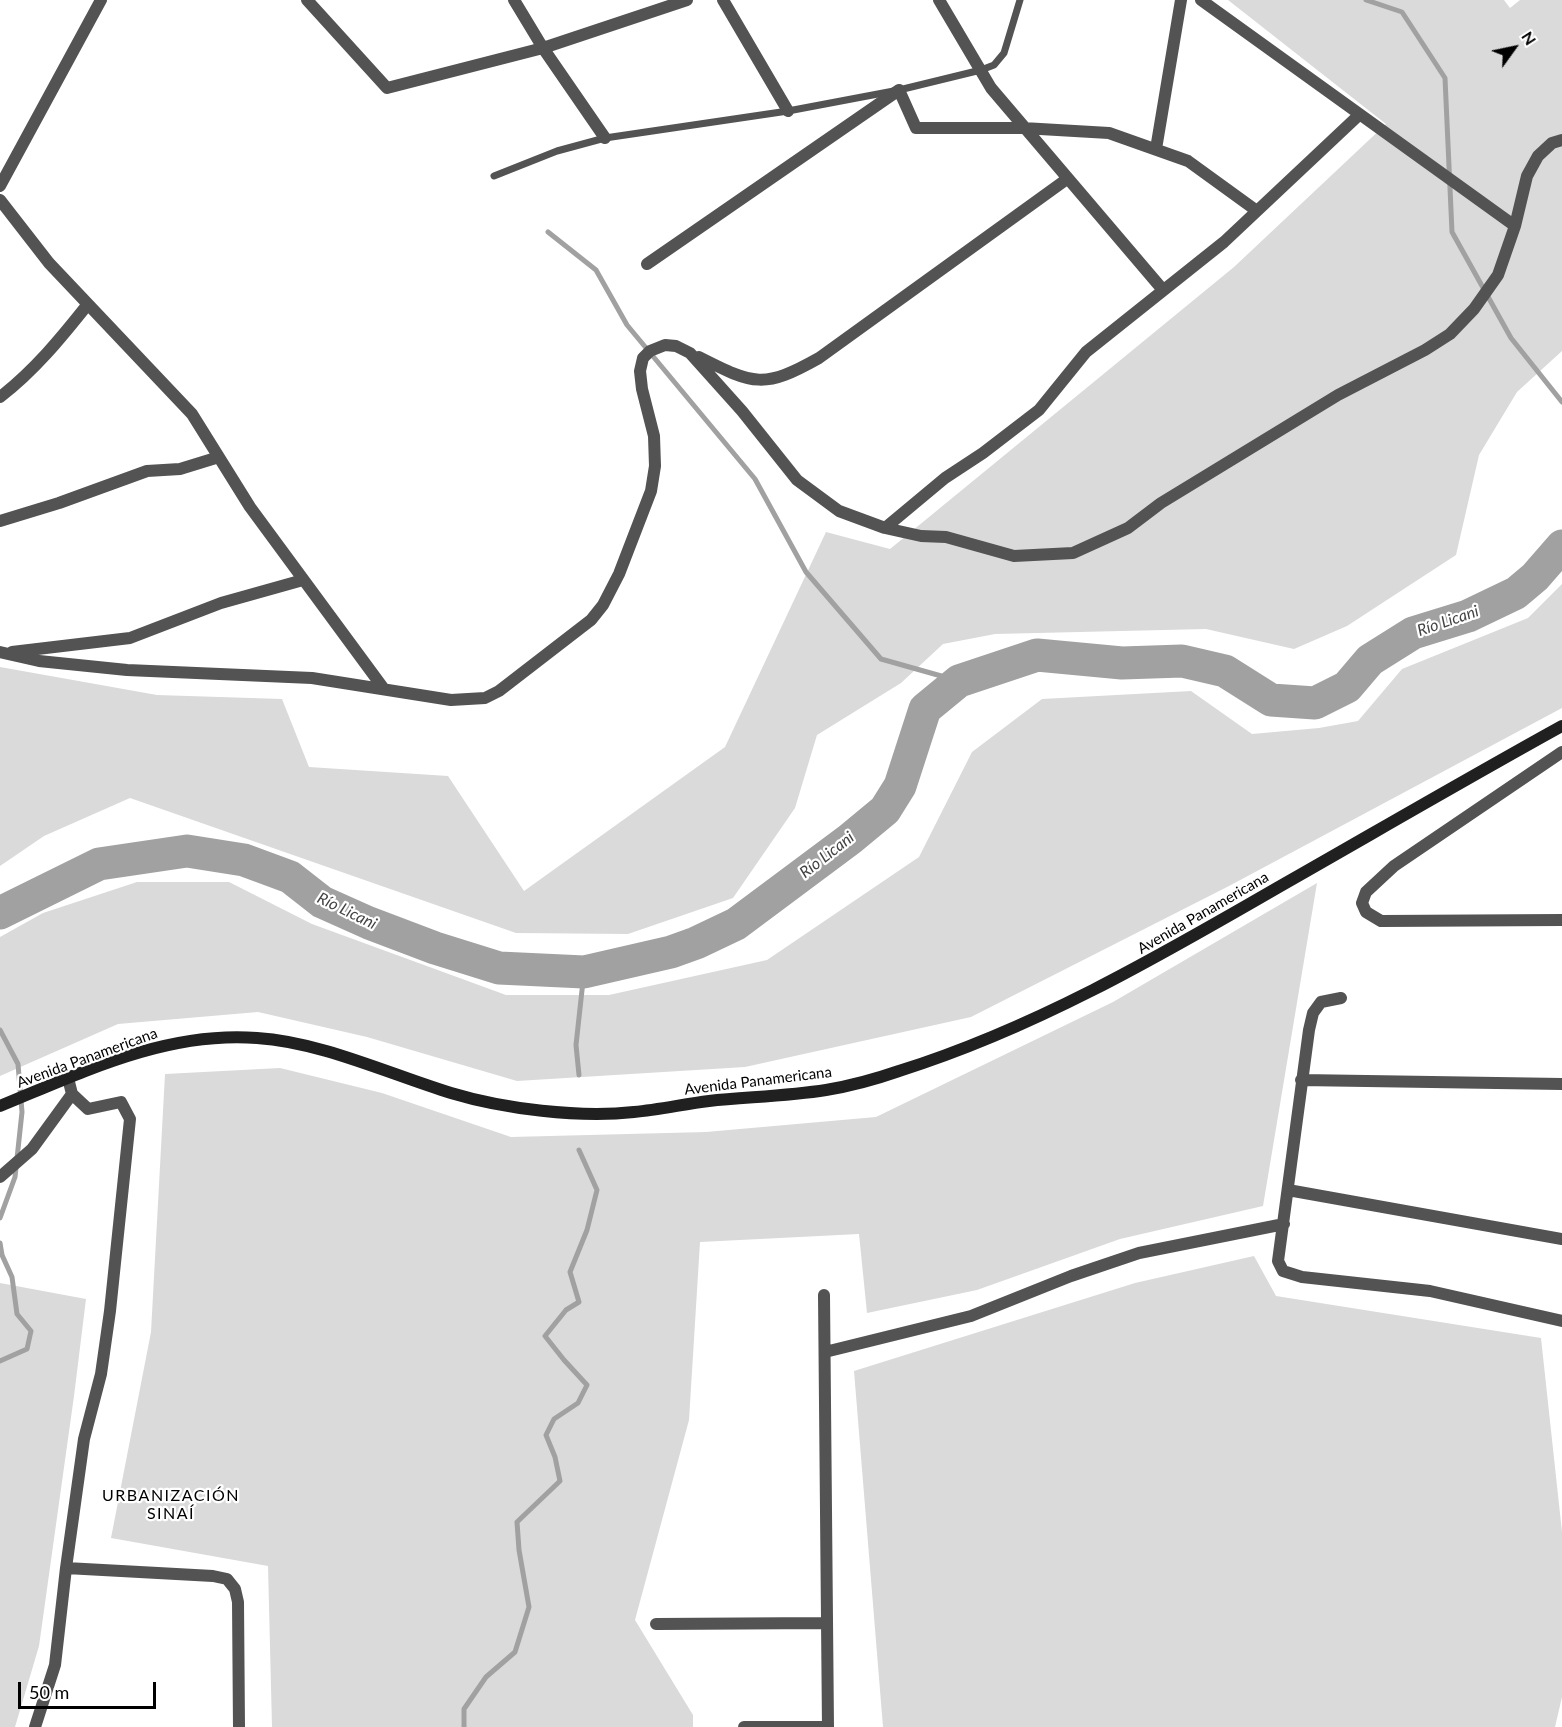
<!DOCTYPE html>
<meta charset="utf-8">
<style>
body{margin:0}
#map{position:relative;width:1562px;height:1727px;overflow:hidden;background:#fff;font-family:Lato,sans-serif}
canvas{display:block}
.north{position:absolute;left:1484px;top:18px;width:60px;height:60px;-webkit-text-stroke:4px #fff;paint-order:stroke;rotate:57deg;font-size:16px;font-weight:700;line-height:24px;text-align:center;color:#000}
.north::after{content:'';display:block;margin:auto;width:21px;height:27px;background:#000;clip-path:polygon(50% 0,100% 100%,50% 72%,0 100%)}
.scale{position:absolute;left:18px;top:1682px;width:138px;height:27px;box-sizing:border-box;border:3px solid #000;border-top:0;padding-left:8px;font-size:18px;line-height:21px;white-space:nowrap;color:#000;-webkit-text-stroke:4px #fff;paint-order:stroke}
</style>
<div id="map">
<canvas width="1562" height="1727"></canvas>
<div class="north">N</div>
<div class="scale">50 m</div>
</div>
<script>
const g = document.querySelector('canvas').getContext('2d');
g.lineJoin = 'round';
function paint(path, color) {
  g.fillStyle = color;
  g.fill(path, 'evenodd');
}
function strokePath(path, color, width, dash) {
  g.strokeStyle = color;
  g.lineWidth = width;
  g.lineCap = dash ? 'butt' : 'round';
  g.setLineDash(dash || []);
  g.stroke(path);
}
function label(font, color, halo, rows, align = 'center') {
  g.font = font + ' Lato,sans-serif';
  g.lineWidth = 4.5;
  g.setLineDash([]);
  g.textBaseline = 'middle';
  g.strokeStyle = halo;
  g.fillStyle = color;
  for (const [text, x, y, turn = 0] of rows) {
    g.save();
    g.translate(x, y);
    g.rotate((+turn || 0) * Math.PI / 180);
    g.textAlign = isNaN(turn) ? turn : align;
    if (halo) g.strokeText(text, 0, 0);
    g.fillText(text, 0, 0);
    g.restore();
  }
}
const green = new Path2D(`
 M1228,0H1504L1510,8L1520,0H1562V351L1517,392L1479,455L1456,555L1347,626L1294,649L1206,629L995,634L943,644L901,683L817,735L795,808L733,898L628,934L516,933L130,798L44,836L0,866V667L157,695L282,699L309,767L448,776L524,891L725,747L826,532L890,549L1234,267L1386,124Z
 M1562,584V708L1229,886L971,1017L745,1067L517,1081L367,1037L258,1012L118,1024L0,1076V937L43,913L137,882H229L312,924L506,995H609L767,960L919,857L972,752L1042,699L1191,691L1252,734L1319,728L1358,721L1402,669L1528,618Z
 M1317,883L1263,1206L1120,1239L977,1290L867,1313L859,1234L700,1242L689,1420L635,1620L693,1715V1727H272L268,1566L111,1538L151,1332L165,1074L280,1068L382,1093L511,1137L706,1132L876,1117L1113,1002Z
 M1254,1256L1276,1296L1541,1338L1562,1532V1697L1555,1727H883L854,1371L1135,1283Z
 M0,1283L86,1299L74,1396L39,1646L15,1727H0Z`);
const stream = new Path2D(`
 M1366,0L1402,12L1445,78L1452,232L1511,338L1562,402
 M548,232L596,270L627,325L755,479L806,572L881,659L959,681
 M0,1030L18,1064L22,1112L15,1177L0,1218
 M579,1075L576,1045L584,972
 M0,1243L2,1255L12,1277L17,1314L31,1331L27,1349L0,1361
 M464,1727V1709L486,1677L515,1652L529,1607L519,1550L517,1522L560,1481L555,1457L546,1435L554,1419L578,1403L587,1385L564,1360L545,1336L566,1310L579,1302L570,1272L587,1230L597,1190L579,1150`);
const river = new Path2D(`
 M0,913L99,864L187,851L244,860L290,877L322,902L369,923L435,948L499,968L584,972L671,952L696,943L736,924L850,839L885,810L900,786L925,709L959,681L1037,655L1122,663L1182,661L1225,671L1271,700L1315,703L1347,687L1370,660L1413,633L1468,616L1516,593L1535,577L1562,546`);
const lane = new Path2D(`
 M494,176L557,151L605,138L788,111L899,90L981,70L994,65L1004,53L1020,0`);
const street = new Path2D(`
 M307,0L387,88L543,48L687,0
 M514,0L543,48L605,138
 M723,0L788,111
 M939,0L991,88L1163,290
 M1201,0L1515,226
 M1156,149L1181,0
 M0,186L101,0
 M0,200L49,263L192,414L250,507L384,689
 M647,264L899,90L916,128H1023L1109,133L1188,161L1257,211
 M699,357C754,385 764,389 819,358L1067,179
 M0,397C34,371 61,338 88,304
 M0,521L59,503L147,471L180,469L219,457
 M885,528L945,478L983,453L1039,410L1086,352L1224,242L1359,115
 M0,652L39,661L127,670L312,678L451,700L485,698L499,691L591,620L603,605L619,574L651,491L655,466L654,436L642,389L640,371L643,358L650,351L665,345L676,346L690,353L742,411L797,480L839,511L885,528L921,536L946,537L1014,556L1073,553L1128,528L1161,503L1338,395L1425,350L1450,334L1474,309L1498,275L1515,226L1527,176L1538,156L1552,143L1562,140
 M12,652L130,638L221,603L303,580
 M1562,752L1394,866L1366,892L1362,903L1366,912L1381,921L1562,920
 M1341,998L1321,1002L1313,1013L1309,1030L1278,1261L1283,1271L1302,1277L1430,1291L1562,1321
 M1301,1080L1562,1084
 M0,1177L32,1149L72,1094
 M1288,1190L1562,1239
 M825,1352L971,1316L1071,1276L1139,1253L1284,1224
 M66,1568L213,1576L227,1579L235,1589L238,1602L239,1727
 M656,1624L827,1623
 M35,1727L55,1665L66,1568L84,1439L101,1374L110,1311L130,1119L121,1102L88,1109L72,1094L68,1078
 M744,1727H828L824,1295`);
const secondary = new Path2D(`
 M0,1106C83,1072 166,1031 257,1038C321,1042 389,1074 451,1093C504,1109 579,1118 634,1112C659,1110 684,1104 709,1101C748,1097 788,1096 826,1090C850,1086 876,1079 899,1071C1033,1029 1156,958 1277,888C1372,834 1466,779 1562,726`);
const streetNames = [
 ["Avenida Panamericana",1203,913,-30],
 ["Avenida Panamericana",87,1058,-20],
 ["Avenida Panamericana",758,1081,-7]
];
const waterNames = [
 ["Río Licani",1448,621,-19],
 ["Río Licani",827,855,-38],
 ["Río Licani",347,911,26]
];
const neighbourhoodNames = [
 ["URBANIZACIÓN",171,1496],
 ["SINAÍ",171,1514]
];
paint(green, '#dadada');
strokePath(stream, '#a1a1a1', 5);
strokePath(river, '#a1a1a1', 33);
strokePath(lane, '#535353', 7);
strokePath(street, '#535353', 12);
strokePath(secondary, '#202020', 12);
label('15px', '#000', '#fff', streetNames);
label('italic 16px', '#424242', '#fff', waterNames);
g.letterSpacing = '1.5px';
label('16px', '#000', '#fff', neighbourhoodNames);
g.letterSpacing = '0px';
</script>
